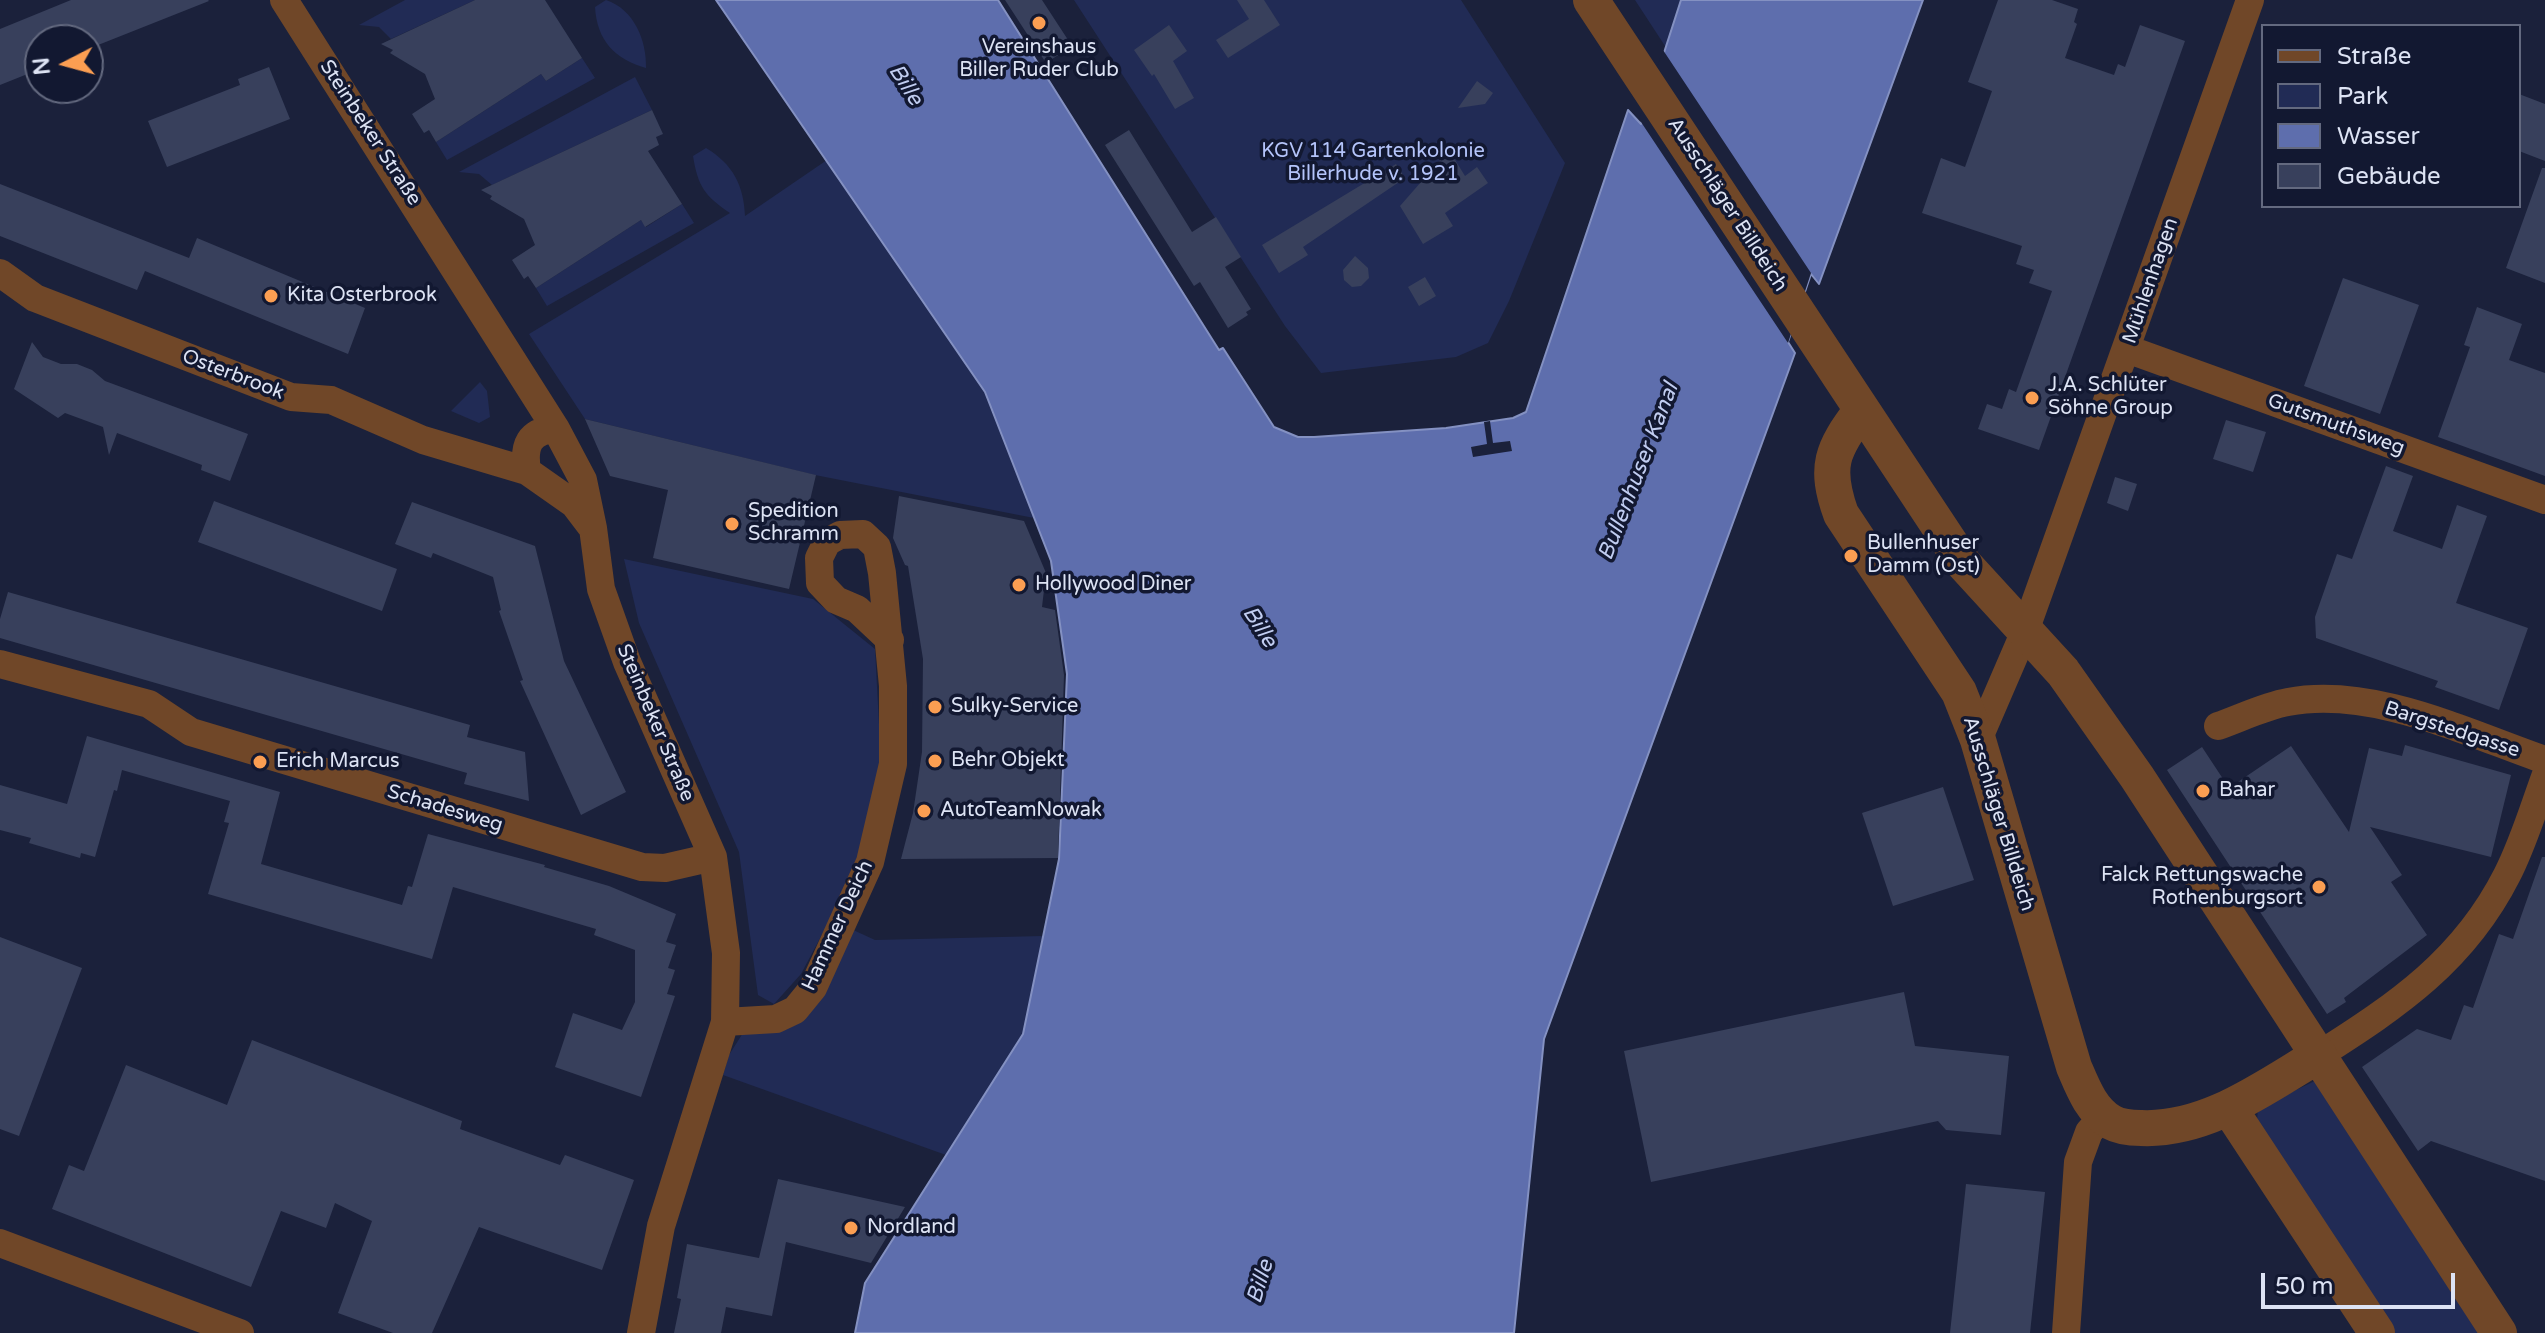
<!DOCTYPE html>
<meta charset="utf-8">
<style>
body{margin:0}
#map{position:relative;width:2545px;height:1333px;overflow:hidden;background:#1b213b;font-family:"Varela Round",sans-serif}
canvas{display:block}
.legend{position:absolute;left:2261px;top:24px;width:260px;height:184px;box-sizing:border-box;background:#121831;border:2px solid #63697f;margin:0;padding:10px 14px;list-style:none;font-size:24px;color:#dde3f4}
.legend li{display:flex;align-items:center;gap:16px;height:40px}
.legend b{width:40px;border:2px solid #63697f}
.north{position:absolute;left:24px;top:24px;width:80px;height:80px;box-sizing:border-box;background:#121831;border:2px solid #63697f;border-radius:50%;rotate:264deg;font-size:22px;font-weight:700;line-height:32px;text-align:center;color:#dde3f4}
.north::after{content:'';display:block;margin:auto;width:28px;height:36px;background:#fb9e52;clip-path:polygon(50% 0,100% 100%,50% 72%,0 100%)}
.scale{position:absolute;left:2261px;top:1273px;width:194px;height:36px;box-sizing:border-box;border:4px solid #dde3f4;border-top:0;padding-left:10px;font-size:24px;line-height:28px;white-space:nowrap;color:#dde3f4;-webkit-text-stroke:6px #121831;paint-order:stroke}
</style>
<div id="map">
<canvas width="2545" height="1333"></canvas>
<ul class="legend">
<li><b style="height:10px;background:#704728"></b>Straße</li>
<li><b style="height:22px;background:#212b55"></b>Park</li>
<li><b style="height:22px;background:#5e6ead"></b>Wasser</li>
<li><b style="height:22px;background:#38405c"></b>Gebäude</li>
</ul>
<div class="north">N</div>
<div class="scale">50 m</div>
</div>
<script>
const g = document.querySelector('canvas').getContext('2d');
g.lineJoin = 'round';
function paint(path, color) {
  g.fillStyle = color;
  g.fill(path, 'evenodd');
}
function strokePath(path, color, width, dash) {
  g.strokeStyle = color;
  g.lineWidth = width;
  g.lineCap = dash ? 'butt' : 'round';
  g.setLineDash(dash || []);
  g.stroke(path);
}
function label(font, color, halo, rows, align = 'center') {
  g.font = font + ' "Varela Round",sans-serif';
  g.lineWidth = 7;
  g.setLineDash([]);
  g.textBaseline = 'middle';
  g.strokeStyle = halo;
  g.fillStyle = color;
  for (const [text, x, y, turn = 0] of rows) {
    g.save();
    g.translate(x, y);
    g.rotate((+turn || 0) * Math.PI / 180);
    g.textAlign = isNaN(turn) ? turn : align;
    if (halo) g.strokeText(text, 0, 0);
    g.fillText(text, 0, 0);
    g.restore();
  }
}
const green = new Path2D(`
 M405,0H475L391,39L379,27L359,25Z
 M606,0C634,9 647,41 646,68C615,59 597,41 595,7Z
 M1074,0H1461L1565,163L1509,301L1488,343L1456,357L1321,373L1285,326Z
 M1635,0H1681L1667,49Z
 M582,58L595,78L447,160L436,142L541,74L546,81Z
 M635,77L652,110L492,185L479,174L459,172Z
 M706,148C733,164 744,186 745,216L827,160L985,392L1034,518L815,475L585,419L529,334L730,213C705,196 698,187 693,156Z
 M682,204L694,223L547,306L536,288L641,220L646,227Z
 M480,382L487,391L490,417L479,423L451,411Z
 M624,559L813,599L875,649L881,762L859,855L851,880L801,974L774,1004L758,995L739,852L639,623Z
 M851,929L875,940L1043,936L1023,1034L946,1155L723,1075L729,1055L743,1033L787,1029Z
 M2317,1080L2489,1333H2392L2257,1121L2258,1108Z`);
const water = new Path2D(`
 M716,0H998L1219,350L1223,348L1274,427L1298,437H1314L1446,428L1513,418L1526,412L1628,110L1641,124L1681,0H1923L1819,284L1811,274L1788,342L1795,353L1544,1039L1514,1333H855L865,1283L1023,1034L1059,859L1067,674L1051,561L985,392Z`);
const pier = new Path2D(`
 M1663,50L1811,273L1788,343L1639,119Z
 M1490,421L1493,443L1510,441L1512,451L1473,457L1471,447L1487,444L1484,422Z`);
const building = new Path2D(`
 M71,0H208L209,1L88,49V40H40V69L0,85V29Z
 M475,0H545L582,58L546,81L541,74L436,142L429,130L424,133L412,114L435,99L425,74L390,53L393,50L381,44Z
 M1005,0H1042L1072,46L1046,63Z
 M1237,0H1264L1280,25L1228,58L1216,40L1249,19Z
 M1998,0H2052L2078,9L2074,22L2077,24L2065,58L2114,75L2118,64L2125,67L2140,25L2185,41L2039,450L1978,429L1987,404L2002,409L2009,389L2016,392L2052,291L2029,283L2034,270L2016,264L2022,246L1922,213L1941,158L1965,167L1992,91L1968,82Z
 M1169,25L1187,51L1173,61L1194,98L1175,109L1154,74L1152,76L1134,50Z
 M269,67L290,119L167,167L148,121L240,85L238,79Z
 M1477,81L1493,93L1485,104L1458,108Z
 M2519,94L2545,104V161L2519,151Z
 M652,110L663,134L656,137L659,145L648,151L682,204L645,227L641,220L536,288L528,276L524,279L512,260L535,245L524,219L490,199L492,196L481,190Z
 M1129,130L1192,232L1216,217L1241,257L1225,267L1251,309L1246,312L1248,315L1228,328L1200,282L1194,286L1105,145Z
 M1449,150L1465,176L1477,167L1488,183L1445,213L1453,226L1423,244L1400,206Z
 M1396,164L1405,178L1303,247L1308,255L1279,273L1262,245Z
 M2542,168H2545V283L2506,268Z
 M0,184L189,258L197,238L365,308L348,354L145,271L137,290L0,236Z
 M1355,256L1368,268L1369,278L1361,286L1352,287L1344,280L1343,270Z
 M1425,277L1436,296L1419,306L1408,287Z
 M2343,278L2419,305L2380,414L2304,386Z
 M2477,307L2522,324L2509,360L2545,373V476L2438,437L2470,347L2464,345Z
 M32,342L43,357L61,364H77L92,370L105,381L248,434L230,481L201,470L202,465L117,433L109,455L103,427L65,413L58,418L14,389Z
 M585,419L816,475L789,589L653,558L668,490L610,476Z
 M2226,420L2266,432L2253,472L2213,459Z
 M2386,466L2413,476L2393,531L2442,549L2457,505L2487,516L2456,603L2528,628L2499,710L2435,687L2438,681L2316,638L2315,617L2337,554L2352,559Z
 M2115,477L2137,484L2128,511L2107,503Z
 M899,496L1024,521L1046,573L1042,607L1055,610L1064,675L1058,858L901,859L913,813L922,752L923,659L908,566L905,565L893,538Z
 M214,501L397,569L382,611L198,542Z
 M412,502L535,546L564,661L626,792L581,815L520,681L523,680L499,611L501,610L493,577L433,553L431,558L395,544Z
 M8,592L470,725L467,737L525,752L529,801L464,784L467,773L0,638V619Z
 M87,736L280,792L261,864L402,905L408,886L412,887L428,834L545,865L544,867L609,886L676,914L666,942L676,945L668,968L675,970L667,994L675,996L641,1097L555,1067L573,1013L622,1030L635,1002V950L594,935L596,929L453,887L432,959L208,894L229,823L224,822L230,801L122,770L117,791L114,790L95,857L81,853L80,858L29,843L31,838L0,830V785L67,804Z
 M2405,745L2511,775L2491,857L2370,827L2402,875L2391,882L2427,935L2344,998L2346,1002L2327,1014L2167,770L2202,747L2229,788L2291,746L2349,832L2369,748L2402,756Z
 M1943,787L1974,880L1893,906L1862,813Z
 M2542,857H2545V1181L2431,1141L2418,1151L2362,1067L2417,1029L2451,1040L2464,1005L2473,1008L2499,934L2513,939Z
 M0,937L82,968L19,1136L0,1129Z
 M1904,992L1915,1046L2009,1056L2001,1135L1946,1130L1938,1121L1651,1182L1624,1051Z
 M252,1040L462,1121L460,1129L560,1165L565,1155L634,1180L602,1270L479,1227L432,1333H393L338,1313L372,1221L335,1203L326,1228L281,1211L251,1287L52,1209L69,1165L84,1171L126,1065L227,1105Z
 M778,1179L905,1207L871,1263L786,1242L772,1316L726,1307L721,1333H674L681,1299L677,1298L687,1244L759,1258Z
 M1966,1184L2045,1192L2030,1333H1950Z`);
const minor = new Path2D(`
 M284,0L556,429L583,480L593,528L601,589L627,662L713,857L726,953L725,1022L661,1226L641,1333
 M0,273L35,298L291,397L331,400L423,440L527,471L574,504L590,525
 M2127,349L2545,500
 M527,471C523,445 529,431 556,429
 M0,664L149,704L191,732L642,867L665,868L713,857
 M2218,726C2241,718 2265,706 2288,702C2372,686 2467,733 2545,760
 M1978,740L2025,631L2250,0
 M725,1022L776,1019L795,1010L813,988L870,862L893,764V686L882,573L877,547L863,534L840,535L827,542L819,558L820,583L836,600L857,609L890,640
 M2319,1055C2398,1005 2464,960 2507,875C2523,844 2533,810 2545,777
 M0,1243L240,1333
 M2066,1333L2078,1162L2089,1132L2103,1116`);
const tertiary = new Path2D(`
 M1591,0L1964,564L2063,672L2137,777L2499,1333
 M1861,411C1832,449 1824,467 1841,514L1959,692L1978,740L2074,1067C2083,1088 2091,1110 2111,1122C2120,1127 2131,1128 2141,1128C2207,1131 2265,1087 2319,1055
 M2229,1108L2377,1333`);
const markers = [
 [1039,23,8,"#fb9e52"],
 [271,296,8,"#fb9e52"],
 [2032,398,8,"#fb9e52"],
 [732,524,8,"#fb9e52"],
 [1851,556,8,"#fb9e52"],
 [1019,585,8,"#fb9e52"],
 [935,707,8,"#fb9e52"],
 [935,761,8,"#fb9e52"],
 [260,762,8,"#fb9e52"],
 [2203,791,8,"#fb9e52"],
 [924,811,8,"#fb9e52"],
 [2319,887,8,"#fb9e52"],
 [851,1228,8,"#fb9e52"]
];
const poiNames = [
 ["Vereinshaus",1039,48,"center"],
 ["Biller Ruder Club",1039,71,"center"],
 ["Kita Osterbrook",287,296],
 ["J.A. Schlüter",2048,386],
 ["Söhne Group",2048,409],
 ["Spedition",748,512],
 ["Schramm",748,535],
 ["Bullenhuser",1867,544],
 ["Damm (Ost)",1867,567],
 ["Hollywood Diner",1035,585],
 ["Sulky-Service",951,707],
 ["Behr Objekt",951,761],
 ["Erich Marcus",276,762],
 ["Bahar",2219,791],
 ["AutoTeamNowak",940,811],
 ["Falck Rettungswache",2303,876,"right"],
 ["Rothenburgsort",2303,899,"right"],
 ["Nordland",867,1228]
];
const streetNames = [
 ["Steinbeker Straße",370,133,57],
 ["Ausschläger Billdeich",1727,205,57],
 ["Mühlenhagen",2151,281,-71],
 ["Osterbrook",233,375,21],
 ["Gutsmuthsweg",2336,425,20],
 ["Steinbeker Straße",655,723,67],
 ["Bargstedgasse",2452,730,18],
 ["Schadesweg",445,809,17],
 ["Ausschläger Billdeich",1998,814,73],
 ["Hammer Deich",838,926,-65]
];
const parkNames = [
 ["KGV 114 Gartenkolonie",1373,152],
 ["Billerhude v. 1921",1373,175]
];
const waterNames = [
 ["Bille",905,85,57],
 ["Bullenhuser Kanal",1639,472,-69],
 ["Bille",1259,627,57],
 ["Bille",1261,1282,-73]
];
paint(green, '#212b55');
paint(water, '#5e6ead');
strokePath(water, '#8491c2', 2);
paint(pier, '#1b213b');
paint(building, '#38405c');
strokePath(minor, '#704728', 28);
strokePath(tertiary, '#704728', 36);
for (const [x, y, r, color] of markers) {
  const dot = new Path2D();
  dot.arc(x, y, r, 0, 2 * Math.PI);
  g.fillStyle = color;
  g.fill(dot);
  strokePath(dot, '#121831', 3);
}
label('20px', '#dde3f4', '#121831', poiNames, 'left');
label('20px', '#dde3f4', '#121831', streetNames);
label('20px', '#b4c4fa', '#121831', parkNames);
label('italic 22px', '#c1cdf1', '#121831', waterNames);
</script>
